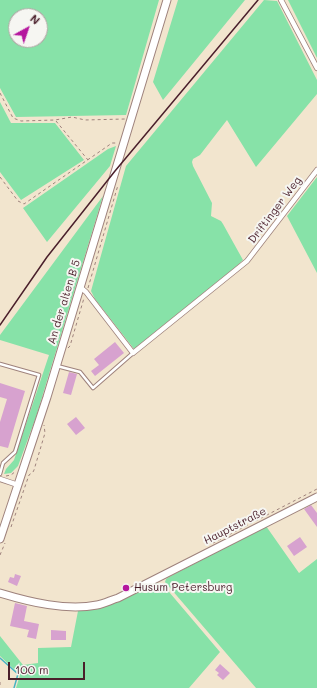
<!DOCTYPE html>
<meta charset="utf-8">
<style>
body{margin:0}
#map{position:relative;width:317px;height:688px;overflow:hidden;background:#f2e5ce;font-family:Mali,sans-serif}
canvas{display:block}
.north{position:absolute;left:8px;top:8px;width:40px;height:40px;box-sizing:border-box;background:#f6f6f2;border:1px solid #b1a0a2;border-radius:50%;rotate:40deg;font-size:11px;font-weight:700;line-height:16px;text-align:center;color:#4a1f2b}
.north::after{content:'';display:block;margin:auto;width:14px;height:18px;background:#b5179e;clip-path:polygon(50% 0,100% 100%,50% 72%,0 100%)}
.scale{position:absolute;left:8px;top:662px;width:77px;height:18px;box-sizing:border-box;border:2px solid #4a1f2b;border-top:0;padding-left:5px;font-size:12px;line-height:14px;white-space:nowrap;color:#4a1f2b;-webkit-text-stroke:3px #f6f6f2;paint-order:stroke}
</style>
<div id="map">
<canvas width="317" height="688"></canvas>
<div class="north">N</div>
<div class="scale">100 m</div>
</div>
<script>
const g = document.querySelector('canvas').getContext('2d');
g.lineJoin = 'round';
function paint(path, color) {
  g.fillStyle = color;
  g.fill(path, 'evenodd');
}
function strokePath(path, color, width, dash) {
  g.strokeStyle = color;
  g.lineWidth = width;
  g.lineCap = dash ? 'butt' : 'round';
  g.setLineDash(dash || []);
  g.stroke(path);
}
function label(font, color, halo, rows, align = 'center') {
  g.font = font + ' Mali,sans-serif';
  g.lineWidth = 4;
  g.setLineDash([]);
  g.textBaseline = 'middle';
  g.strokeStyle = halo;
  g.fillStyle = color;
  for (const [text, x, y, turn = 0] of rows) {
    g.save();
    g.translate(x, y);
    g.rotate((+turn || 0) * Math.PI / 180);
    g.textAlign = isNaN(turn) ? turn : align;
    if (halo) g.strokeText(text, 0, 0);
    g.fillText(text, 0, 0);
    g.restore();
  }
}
const green = new Path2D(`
 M0,0H159L126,115L16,117L0,88ZM16,16H40V40H16Z
 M178,0H245L163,100L153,82Z
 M264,0L277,1L317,80V94L256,167L227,120L200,155L193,159L192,162L193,166L212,203L211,216L221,221L223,224L243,260L238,265L134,349L95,299L91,291L126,166Z
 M288,0H317V58Z
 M0,102L11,123H55L84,160L21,200L0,172Z
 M116,146L110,166L47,242L23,208L108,149Z
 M317,177V273L287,216Z
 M103,196L36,417L18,466L11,473L4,474L6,469L14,460L49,355L0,340V335Z
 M266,526L299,573L317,559V688H256L165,582L166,579L169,577Z
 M155,582L164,586L220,652L189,688H16L20,675L0,656V636L23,665L38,663V648L71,647L78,611L99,609L118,602Z`);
const stream = new Path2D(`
 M0,658L18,674L14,688`);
const building = new Path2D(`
 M115,342L124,353L95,376L91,371L99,365L94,359Z
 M69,372L77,374L71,395L63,393Z
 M0,383L25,391L8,448L0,446V422L7,399L0,397Z
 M76,417L85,428L76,435L67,424Z
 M311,505L317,513V527L304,509Z
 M300,537L307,547L294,556L287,546Z
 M15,574L21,576L17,586L8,582L10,577L14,578Z
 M15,603L27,606L24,621L39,624L36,639L27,637L29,630L10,626Z
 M51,630L66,631V640H51Z
 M220,664L230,673L223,680L217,675L219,673L215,670Z`);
const path = new Path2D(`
 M0,93L13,118L21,121L55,120L72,117L85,120L125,119
 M56,121L88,160
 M0,177L18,201L24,204L112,143H117
 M88,288L118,185
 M68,348L70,346L84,298
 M6,476L11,475L16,471
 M11,527L29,475L33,472L34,470L45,433L44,425
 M213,543L317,489
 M0,555L5,543
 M0,682V688`);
const lane = new Path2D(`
 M0,364L39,375L15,452L3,463L0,474
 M57,366L80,372L93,388L133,353`);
const street = new Path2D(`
 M281,0L317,68
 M80,287L86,292L133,353L247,261L317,170
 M0,479L18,485`);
const secondary = new Path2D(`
 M0,539L47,397L167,0
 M0,593C30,602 66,611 97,605C104,604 111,600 118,598L317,497`);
const rail = new Path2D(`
 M0,325L47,257L115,171L258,0`);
const markers = [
 [126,588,4,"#b5179e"]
];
const streetNames = [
 ["Driftinger Weg",275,210,-53],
 ["An der alten B 5",64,302,-73],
 ["Hauptstraße",235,526,-27]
];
const poiNames = [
 ["Husum Petersburg",134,588]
];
paint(green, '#87e2a8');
strokePath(stream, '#47b4c3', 1.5);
paint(building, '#d7a2cf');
strokePath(lane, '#9e827c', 4.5);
strokePath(street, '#9e827c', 6);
strokePath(secondary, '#9e827c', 9);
strokePath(path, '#9e827c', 1, [3, 3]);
strokePath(lane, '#fff', 2.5);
strokePath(street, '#fff', 4.5);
strokePath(secondary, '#fff', 7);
strokePath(rail, '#4a1f2b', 1.5);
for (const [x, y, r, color] of markers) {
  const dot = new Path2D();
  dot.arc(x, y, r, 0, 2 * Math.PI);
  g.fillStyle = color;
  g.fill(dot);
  strokePath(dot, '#f6f6f2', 1.5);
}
label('11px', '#4a1f2b', '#f6f6f2', streetNames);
label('11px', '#4a1f2b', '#f6f6f2', poiNames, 'left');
</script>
